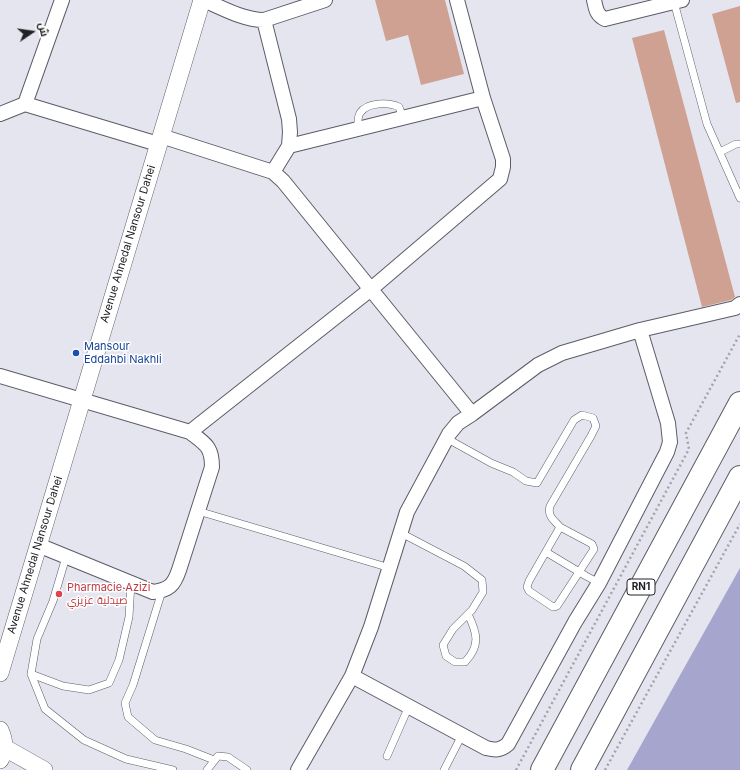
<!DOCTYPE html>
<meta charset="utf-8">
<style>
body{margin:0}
#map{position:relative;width:740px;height:770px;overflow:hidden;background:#e5e5f0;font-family:Inter,Cairo,sans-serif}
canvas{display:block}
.north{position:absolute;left:12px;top:12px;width:40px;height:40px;-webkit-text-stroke:3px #fff;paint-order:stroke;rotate:77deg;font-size:11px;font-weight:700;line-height:16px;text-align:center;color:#222226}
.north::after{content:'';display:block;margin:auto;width:14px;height:18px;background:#222226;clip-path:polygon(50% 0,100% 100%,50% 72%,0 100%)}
</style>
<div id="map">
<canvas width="740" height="770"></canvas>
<div class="north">ش</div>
</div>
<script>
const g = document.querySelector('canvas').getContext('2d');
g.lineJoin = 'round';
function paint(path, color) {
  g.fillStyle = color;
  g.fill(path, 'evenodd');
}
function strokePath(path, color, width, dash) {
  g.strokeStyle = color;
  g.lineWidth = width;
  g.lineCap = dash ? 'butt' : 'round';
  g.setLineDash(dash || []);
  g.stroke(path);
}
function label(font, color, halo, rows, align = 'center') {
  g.font = font + ' Inter,Cairo,sans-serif';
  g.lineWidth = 3;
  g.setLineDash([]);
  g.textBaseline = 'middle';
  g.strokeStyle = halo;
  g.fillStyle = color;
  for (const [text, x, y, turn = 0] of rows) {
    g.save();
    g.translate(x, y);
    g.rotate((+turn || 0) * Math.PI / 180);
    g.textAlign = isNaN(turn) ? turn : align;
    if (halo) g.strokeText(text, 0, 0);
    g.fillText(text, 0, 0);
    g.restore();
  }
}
const forest = new Path2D(`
 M740,568V770H627Z`);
const building = new Path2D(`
 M375,0H445L464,74L421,85L408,35L386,41Z
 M740,6V102L736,103L712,14Z
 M664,30L735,297L731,300L702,307L632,38Z`);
const path = new Path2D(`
 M516,770L689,449L686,433L740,334
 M605,770L740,524`);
const service = new Path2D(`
 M674,2L707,124L740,198
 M358,129C358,124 357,118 360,113C367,102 389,102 399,107L403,118
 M720,152L736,144H740
 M446,438L491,463L513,472L526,481L537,483L574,420L582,415L593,418L596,426L591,436L550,506C547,516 554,520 560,527
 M198,511L390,568
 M560,527L592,544L594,549L557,606L553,607L529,591L527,587L529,581Z
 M401,533L464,566L482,580L483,592L472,610L453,629L443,645L446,656L455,662H465C481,645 477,633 468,614
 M546,552L586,576L599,583
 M66,557L53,601L37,639L31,674L45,709L84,740L126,759L173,770
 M162,591L133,685L125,703L128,717L155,740L186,749L214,760
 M31,674L63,686L89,690L109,683L119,660L129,617L131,583
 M387,756L409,706
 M207,770L218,756L228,757L247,770
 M444,770L462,735`);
const minor = new Path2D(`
 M204,0C222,8 244,20 264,20L325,0
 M594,0C596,8 596,15 605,19L682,0
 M264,20L289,119L290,132L289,146L273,172
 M25,104L62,0
 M0,114L25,104L158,144
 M161,136L273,172L283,181L472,414
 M289,146L483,98
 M0,376L190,432C205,444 212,446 212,467L179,570C174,585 169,590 153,592L38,545
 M190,432L371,289L500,179L503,167V159L483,98L457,0
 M352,676L486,748C495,750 500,751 508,744L575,622L599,583L667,452L670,442L668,423L640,330
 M298,770L352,676L371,627L407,512L449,434L458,423L472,414L538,365L562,353L640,330L735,308L740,304`);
const tertiary = new Path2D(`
 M0,673L202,0
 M0,730C5,741 6,750 0,760
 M5,748L44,770`);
const trunk = new Path2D(`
 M542,770L740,403
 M582,770L740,477`);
const markers = [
 [76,353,4,"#1a4fb4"],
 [59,594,4,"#e0444e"]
];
const shields = [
 [641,587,28]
];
const shieldNames = [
 ["RN1",641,587]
];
const streetNames = [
 ["Avenue Ahnedal Nansour Dahei",128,244,-73],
 ["Avenue Ahnedal Nansour Dahei",35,555,-73]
];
const transitNames = [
 ["Mansour",84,347],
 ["Eddahbi Nakhli",84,360]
];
const healthNames = [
 ["Pharmacie Azizi",67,588],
 ["صيدلية عزيزي",67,601]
];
paint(forest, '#a5a5ce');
paint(building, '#cfa192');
strokePath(service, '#5c5c66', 8);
strokePath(minor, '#5c5c66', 16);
strokePath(tertiary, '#5c5c66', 18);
strokePath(trunk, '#5c5c66', 24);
strokePath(path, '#a3a3ab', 2.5, [2, 3]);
strokePath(service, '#fff', 7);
strokePath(minor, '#fff', 14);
strokePath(tertiary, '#fff', 17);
strokePath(trunk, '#fff', 22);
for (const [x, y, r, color] of markers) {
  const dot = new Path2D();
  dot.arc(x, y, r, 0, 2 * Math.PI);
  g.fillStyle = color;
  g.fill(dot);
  strokePath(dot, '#fff', 1.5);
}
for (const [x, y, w] of shields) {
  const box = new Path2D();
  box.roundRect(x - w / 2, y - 8, w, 16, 3);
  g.fillStyle = '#fff';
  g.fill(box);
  strokePath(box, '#222226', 1);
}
label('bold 10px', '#222226', null, shieldNames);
label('11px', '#222226', '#fff', streetNames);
label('11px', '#164399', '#fff', transitNames, 'left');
label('11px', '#be3a42', '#fff', healthNames, 'left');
</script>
